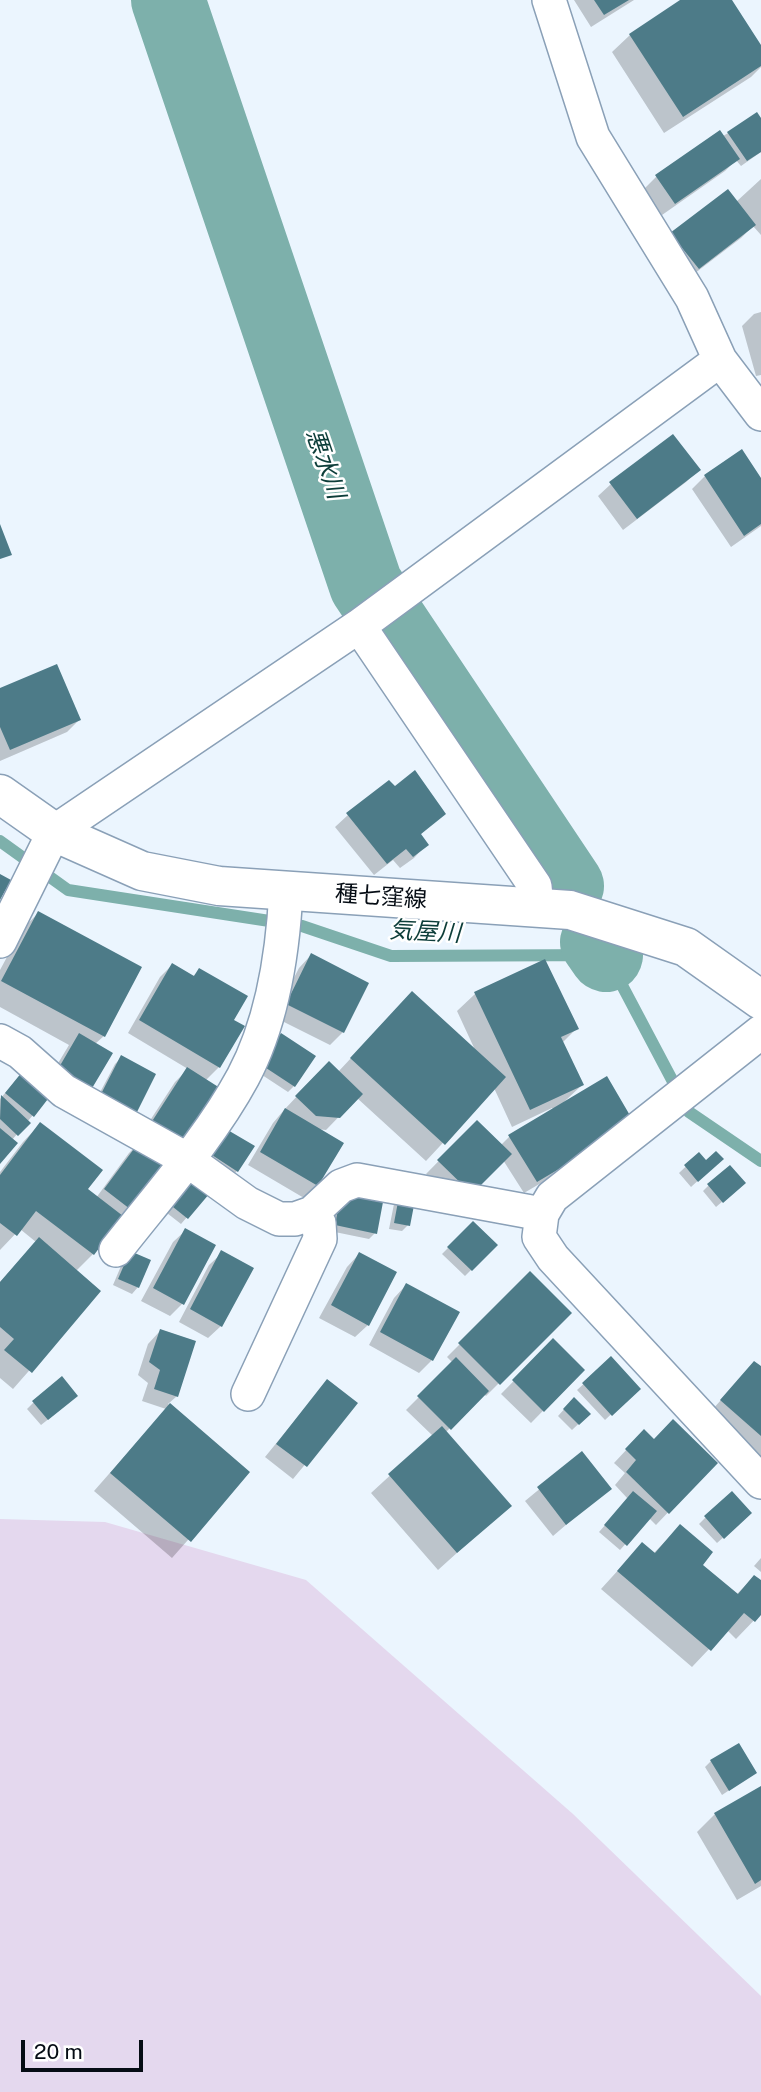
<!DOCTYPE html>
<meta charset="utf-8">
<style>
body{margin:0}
#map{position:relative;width:761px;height:2092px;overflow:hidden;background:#ebf5fe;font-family:"Public Sans",sans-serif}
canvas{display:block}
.scale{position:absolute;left:21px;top:2040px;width:122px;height:32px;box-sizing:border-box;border:4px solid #050c14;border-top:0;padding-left:9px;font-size:21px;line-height:24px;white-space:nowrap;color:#050c14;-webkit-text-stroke:5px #fff;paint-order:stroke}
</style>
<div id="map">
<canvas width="761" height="2092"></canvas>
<div class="scale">20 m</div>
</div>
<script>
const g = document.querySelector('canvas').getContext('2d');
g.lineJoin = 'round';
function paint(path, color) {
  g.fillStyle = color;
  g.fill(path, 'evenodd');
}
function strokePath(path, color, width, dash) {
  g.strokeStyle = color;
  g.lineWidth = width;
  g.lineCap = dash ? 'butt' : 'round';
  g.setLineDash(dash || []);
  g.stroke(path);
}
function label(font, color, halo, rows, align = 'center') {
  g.font = font + ' "Public Sans","Noto Sans JP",sans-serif';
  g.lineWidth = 5;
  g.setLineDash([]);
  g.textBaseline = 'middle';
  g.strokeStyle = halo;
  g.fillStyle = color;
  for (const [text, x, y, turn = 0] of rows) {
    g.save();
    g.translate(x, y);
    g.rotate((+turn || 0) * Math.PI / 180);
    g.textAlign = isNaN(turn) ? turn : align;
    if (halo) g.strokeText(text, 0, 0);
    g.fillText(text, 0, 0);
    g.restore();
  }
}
const green = new Path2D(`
 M0,1519L105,1522L306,1580L573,1814L761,1996V2092H0Z`);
const shadow = new Path2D(`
 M574,0H634L591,27Z
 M684,0H730L761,48V67L751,77L664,133L612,52L630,35Z
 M761,121V152L741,166L736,160L725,171L662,215L644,189L656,177L728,133Z
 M761,179V235L753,226L741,238L686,280L659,247L736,202Z
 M761,312V375L756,376L742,326L754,314Z
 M698,470L686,482L623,530L598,496L611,484Z
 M705,476L761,481V526L731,547L692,489Z
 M0,690L79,720L67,732L0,761Z
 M395,789L443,814L420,835L426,845L414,858L400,868L393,860L374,875L335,827L348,815Z
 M38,913L140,968L104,1036L44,1089L33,1115L12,1140L0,1161V1099L16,1080L42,1090L69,1045L0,1007V970L21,931Z
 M311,955L343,1032L330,1045L274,1017L299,968Z
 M544,961L577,1028L562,1043L582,1085L564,1102L621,1136L524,1193L503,1160L458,1205L426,1174L477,1122L501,1145L509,1137L554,1110L552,1108L512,1127L494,1088L426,1161L357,1098L326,1130L317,1129L316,1185L304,1198L248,1165L273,1123L284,1110L317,1075L338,1072L395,1011L476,1052L457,1011L475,994Z
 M172,965L192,977L200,970L232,1020L219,1067L205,1081L166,1157L93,1254L76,1271L99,1291L13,1389L0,1378V1282L36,1242L20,1229L0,1250V1172L23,1142L40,1124L86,1189L96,1198L129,1153L141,1141L138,1139L175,1082L188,1069L128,1033L160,977Z
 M276,1041L294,1086L288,1092L256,1071Z
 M121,1058L154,1075L135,1111L129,1117L96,1100L115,1064Z
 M220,1137L237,1171L231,1177L207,1162Z
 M699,1154L706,1163L715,1165L691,1187L679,1173Z
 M709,1185L737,1189L716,1207L703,1191Z
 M212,1188L181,1224L158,1206Z
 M401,1193L408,1225L402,1231L389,1229L395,1199Z
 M335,1202L375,1233L369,1239L330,1231Z
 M473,1223L496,1245L465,1276L442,1254Z
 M186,1230L182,1304L170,1316L141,1301L173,1242Z
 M222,1253L221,1326L208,1338L179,1322L209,1265Z
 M359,1254L368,1325L355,1337L319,1318L347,1267Z
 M124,1259L138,1287L132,1294L113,1285Z
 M530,1274L569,1313L486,1396L484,1394L445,1433L509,1506L438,1570L371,1493L433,1436L406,1410L453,1363L447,1357Z
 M406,1285L432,1360L419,1373L369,1345L394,1298Z
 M160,1331L177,1396L168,1404L248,1472L172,1558L94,1491L166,1409L142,1401L148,1383L138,1375L148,1344Z
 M553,1341L583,1370L531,1423L501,1394Z
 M611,1359L638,1389L605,1420L577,1390Z
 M754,1363L761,1369V1469L704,1419Z
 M327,1381L356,1403L293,1479L265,1457Z
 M70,1402L41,1425L27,1409L33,1403Z
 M568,1405L589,1414L572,1430L558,1416Z
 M644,1431L654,1441L715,1463L656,1525L649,1518L620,1550L599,1532L628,1499L615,1485L625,1473L614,1463Z
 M582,1454L609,1488L553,1536L525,1501Z
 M705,1518L744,1519L717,1543L699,1524Z
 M680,1526L700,1565L736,1595L754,1577L761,1583V1613L736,1639L727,1630L692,1667L601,1589L642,1544L653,1554Z
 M761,1558V1572L754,1566Z
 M711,1761L755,1773L722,1795L705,1767Z
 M761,1788V1886L737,1900L697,1832L715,1814Z`);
const stream = new Path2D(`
 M0,841L68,890L302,926L391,956L606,955L689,1112L761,1161`);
const river = new Path2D(`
 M168,0L366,585L567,886
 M597,942L606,955`);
const building = new Path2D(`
 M594,0H629L604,15Z
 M680,0H732L761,45V66L683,117L629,34Z
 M757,112L761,118V152L747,161L727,132Z
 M720,130L740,159L675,204L655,175Z
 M728,189L756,225L699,269L670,233Z
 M673,434L701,470L637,519L609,482Z
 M742,449L761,478V524L744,536L704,475Z
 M0,524L12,555L0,559Z
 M57,664L81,720L10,750L0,727V688Z
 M415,770L446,814L421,834L429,845L413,857L406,849L387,864L346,813L389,780L395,786Z
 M0,874L11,880L0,900Z
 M38,911L142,967L105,1037L1,981Z
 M311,953L369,983L344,1033L286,1004Z
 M545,959L579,1029L561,1037L584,1085L530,1110L474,992Z
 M172,963L194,976L199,968L248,996L234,1020L245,1026L220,1068L139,1020Z
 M412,991L506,1077L445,1145L350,1058Z
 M79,1033L113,1053L88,1095L54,1076Z
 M281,1033L316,1056L295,1087L260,1064Z
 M121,1055L156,1074L137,1112L101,1094Z
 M329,1061L363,1094L340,1118L316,1116L295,1096Z
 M187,1067L220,1088L182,1147L149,1126Z
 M22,1072L51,1095L34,1117L5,1093Z
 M607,1076L635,1124L537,1182L508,1135Z
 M1,1095L31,1123L18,1136L0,1119Z
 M285,1108L344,1143L318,1186L260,1152Z
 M477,1120L512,1154L472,1194L437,1160Z
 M40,1122L103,1170L88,1189L123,1216L94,1255L36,1211L17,1236L0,1223V1175Z
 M0,1128L18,1143L0,1164Z
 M226,1129L255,1146L238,1172L212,1155Z
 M142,1138L168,1157L130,1209L104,1189Z
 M716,1151L724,1159L698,1182L684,1165L699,1152L706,1160Z
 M730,1165L746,1183L723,1203L707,1184Z
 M190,1166L215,1187L188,1219L163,1199Z
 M400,1191L416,1195L410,1226L394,1223Z
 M341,1194L383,1202L377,1234L335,1225Z
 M473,1221L498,1245L472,1271L447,1247Z
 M185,1228L216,1245L184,1305L153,1288Z
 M39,1237L101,1291L32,1373L4,1350L14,1339L0,1327V1282Z
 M221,1250L254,1268L222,1327L190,1309Z
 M130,1251L151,1260L139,1288L118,1279Z
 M359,1252L397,1272L369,1326L331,1305Z
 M530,1271L572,1313L500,1385L458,1343Z
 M406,1283L460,1312L433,1361L380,1332Z
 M160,1329L196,1341L178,1397L154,1389L160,1370L149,1362Z
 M553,1338L585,1370L544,1412L512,1380Z
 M611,1356L641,1389L612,1416L582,1383Z
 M456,1357L489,1391L451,1430L417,1396Z
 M754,1361L761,1366V1436L720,1400Z
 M62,1376L78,1396L48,1420L32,1401Z
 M327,1379L358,1403L307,1467L276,1444Z
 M574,1397L591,1414L579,1425L563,1409Z
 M170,1403L250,1472L191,1542L110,1473Z
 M673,1419L718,1463L669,1514L626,1472L636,1460L625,1449L644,1429L654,1439Z
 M442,1426L512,1506L457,1553L388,1474Z
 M582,1451L612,1489L566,1525L537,1487Z
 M633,1491L657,1511L627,1546L604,1525Z
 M732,1491L752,1513L724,1539L704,1516Z
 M680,1524L713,1552L703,1565L738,1594L754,1575L761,1580V1615L755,1622L744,1613L711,1651L617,1571L642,1542L655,1553Z
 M739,1743L757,1773L729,1791L710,1760Z
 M761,1786V1880L755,1884L714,1813Z`);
const street = new Path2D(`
 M549,0L593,137L692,298L720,360L761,414
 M359,626L535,886L537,908
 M0,941L54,832L359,626L720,360
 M761,1032L552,1197L542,1214L539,1237L553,1258L761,1482
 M0,1041L20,1052L64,1091L186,1159L247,1203L279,1219H295L312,1213L341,1186L357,1180L542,1214
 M116,1250C159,1195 210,1138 243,1077C273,1021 283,952 286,890
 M248,1394L320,1239L319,1223L312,1213`);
const secondary = new Path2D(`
 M0,794L54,832L142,871L219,886L570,910L686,947L761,1000`);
const streetNames = [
 ["種七窪線",381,897,4]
];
const waterNames = [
 ["悪水川",325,464,71],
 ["気屋川",425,932,3]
];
paint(green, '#e4d8ee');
paint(shadow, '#0003');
strokePath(stream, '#7db0ab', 12);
strokePath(river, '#7db0ab', 74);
paint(building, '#4d7b88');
strokePath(street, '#8aa0b7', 36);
strokePath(secondary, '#8aa0b7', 41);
strokePath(street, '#fff', 33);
strokePath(secondary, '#fff', 38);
label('23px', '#050c14', '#fff', streetNames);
label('italic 24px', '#0c3d39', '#fff', waterNames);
</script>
